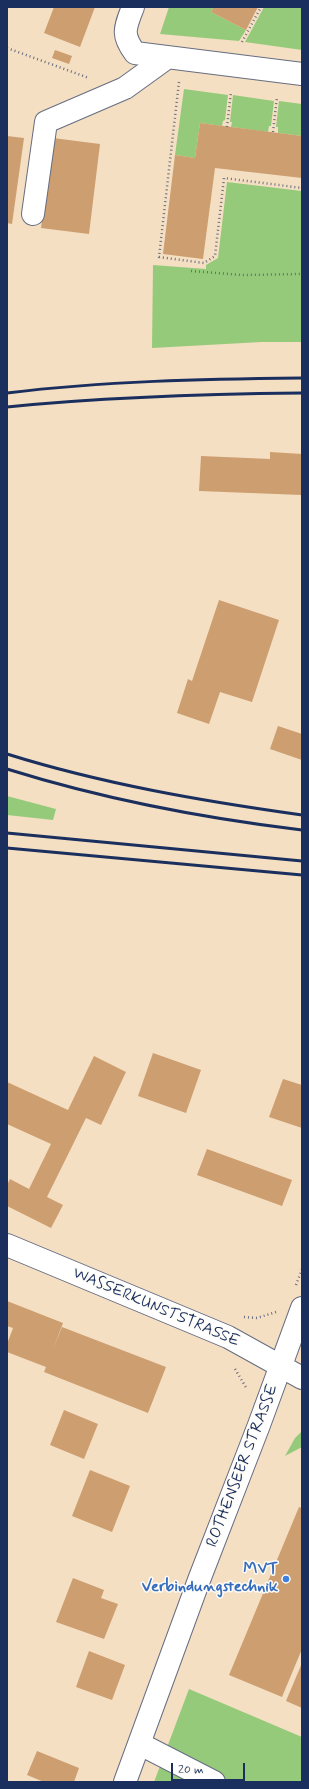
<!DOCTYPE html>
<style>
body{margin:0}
#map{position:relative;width:309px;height:1789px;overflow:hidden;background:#f4dfc3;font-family:Mynerve,sans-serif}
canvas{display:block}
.frame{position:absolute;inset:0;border:8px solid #1b2f5e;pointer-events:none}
.scale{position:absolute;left:171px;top:1763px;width:74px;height:18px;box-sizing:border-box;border:2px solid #1b2f5e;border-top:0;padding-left:5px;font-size:12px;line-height:14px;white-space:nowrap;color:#1b2f5e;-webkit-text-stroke:3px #fdfcf7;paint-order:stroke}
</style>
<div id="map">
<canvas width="309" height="1789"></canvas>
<div class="frame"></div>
<div class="scale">20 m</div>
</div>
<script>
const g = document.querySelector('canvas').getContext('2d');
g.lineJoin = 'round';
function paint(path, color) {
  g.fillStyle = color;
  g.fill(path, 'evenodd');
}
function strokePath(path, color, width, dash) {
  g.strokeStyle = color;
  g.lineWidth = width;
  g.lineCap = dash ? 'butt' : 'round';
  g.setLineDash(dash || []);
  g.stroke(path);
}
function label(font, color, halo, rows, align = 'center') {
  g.font = font + ' Mynerve,sans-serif';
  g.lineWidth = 3;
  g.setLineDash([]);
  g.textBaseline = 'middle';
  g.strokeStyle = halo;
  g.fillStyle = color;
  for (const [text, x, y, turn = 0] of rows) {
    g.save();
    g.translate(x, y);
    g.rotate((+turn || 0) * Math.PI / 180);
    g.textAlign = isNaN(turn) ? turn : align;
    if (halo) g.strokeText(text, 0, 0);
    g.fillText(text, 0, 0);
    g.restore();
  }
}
const green = new Path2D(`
 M169,7H214L211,12L246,30L239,41L160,34Z
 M264,7H302V50L245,42Z
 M184,89L228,95L225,120L223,121L222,126L200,123L195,158L175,155Z
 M233,95L274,101L271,126H269L268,132L231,127L232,122H230Z
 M279,101L302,104V136L278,133V127H276Z
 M227,182L302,191V342H262L152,348L153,265L206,269V265L218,258Z
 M7,796L56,809L53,820L7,815Z
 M302,1431V1447L285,1456L295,1438Z
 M189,1689L302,1737V1782H154Z`);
const building = new Path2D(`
 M54,7H95L80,47L44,33Z
 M214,7H258L246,30L211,12Z
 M55,50L72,56L69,64L52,58Z
 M200,123L302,136V178L215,168L203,259L163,254L175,155L195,158Z
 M7,136L24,138L12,224L7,223Z
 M53,138L100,144L89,234L41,228Z
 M270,452L302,454V495L199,491L201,456L270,459Z
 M219,600L279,620L252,702L220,692L209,724L177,713L188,679L192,681Z
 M278,726L302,734V760L270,749Z
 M153,1053L201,1070L186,1113L138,1096Z
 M94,1056L126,1072L101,1125L86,1118L47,1197L63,1205L51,1228L7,1206V1185L10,1179L29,1189L51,1144L7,1124V1082L68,1110Z
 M283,1079L302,1085V1128L269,1117Z
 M207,1149L292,1180L282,1206L197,1175Z
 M7,1301L63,1323L53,1349L62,1327L166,1367L148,1413L44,1372L46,1367L7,1352V1344L13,1328L7,1326Z
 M64,1410L98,1424L84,1459L50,1445Z
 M90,1470L130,1486L112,1532L72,1516Z
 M299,1507L302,1508V1649L282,1697L229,1675Z
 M73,1578L104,1590L101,1598L118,1604L104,1639L56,1622Z
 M89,1651L125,1665L112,1700L76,1687Z
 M302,1663V1708L286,1701Z
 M37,1751L79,1768L74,1782H44L27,1775Z`);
const path = new Path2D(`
 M242,42L261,7
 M7,48L89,78
 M179,82L159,257L204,263L215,256L224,178L302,188
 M227,127L231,92
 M273,132L277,97
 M191,271L242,275L302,274
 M296,1285L302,1269
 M244,1317L257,1318L276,1312
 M235,1369L247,1389`);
const minor = new Path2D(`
 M133,7C125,28 121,34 135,53L302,74
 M33,214L46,122L125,88L168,57
 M7,1245L228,1337L302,1378
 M140,1744L214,1782
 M125,1782L199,1580L259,1425L302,1308`);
const rail = new Path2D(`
 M7,393C105,381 203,379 302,378
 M7,407C105,397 204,394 302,393
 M7,754C103,784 202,801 302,815
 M7,769C103,799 202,818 302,830
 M7,833L302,861
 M7,848L302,875`);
const markers = [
 [286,1579,4,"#3f7fe0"]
];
const streetNames = [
 ["WASSERKUNSTSTRASSE",156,1308,23],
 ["ROTHENSEER STRASSE",243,1466,-69]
];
const shopNames = [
 ["MVT",278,1570],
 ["Verbindungstechnik",278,1588]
];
paint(green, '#96ca7b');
paint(building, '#cd9e70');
strokePath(minor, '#676d81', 24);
strokePath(path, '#676d81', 2.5, [1, 3]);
strokePath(minor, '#fff', 22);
strokePath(rail, '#1b2f5e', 3);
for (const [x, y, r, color] of markers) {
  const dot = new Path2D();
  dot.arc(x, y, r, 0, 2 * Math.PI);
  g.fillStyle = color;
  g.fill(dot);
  strokePath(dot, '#fdfcf7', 1.5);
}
label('16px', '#1b2f5e', '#fdfcf7', streetNames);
label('bold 16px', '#366cbe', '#fdfcf7', shopNames, 'right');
</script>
